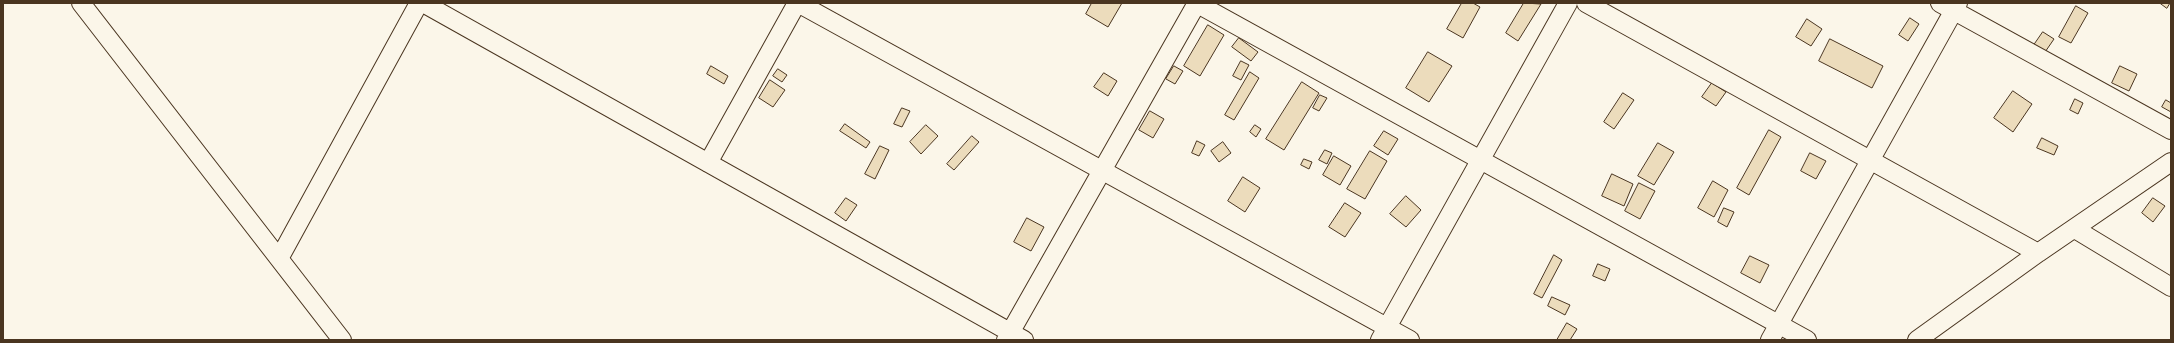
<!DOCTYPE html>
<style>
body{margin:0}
#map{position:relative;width:2174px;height:343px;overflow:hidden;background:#fbf6e9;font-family:Rubik,sans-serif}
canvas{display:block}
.frame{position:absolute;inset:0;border:4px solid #4a3520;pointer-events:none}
</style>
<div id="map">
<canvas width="2174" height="343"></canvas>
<div class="frame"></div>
</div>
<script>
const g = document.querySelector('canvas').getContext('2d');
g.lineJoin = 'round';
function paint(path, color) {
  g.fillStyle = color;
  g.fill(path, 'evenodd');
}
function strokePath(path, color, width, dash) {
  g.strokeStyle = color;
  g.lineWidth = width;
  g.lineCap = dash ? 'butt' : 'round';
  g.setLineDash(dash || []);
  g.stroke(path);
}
const building = new Path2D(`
 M1092,3H1122L1108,27L1086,14Z
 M1462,3H1473L1480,7L1463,38L1447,29Z
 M1524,3L1541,4L1518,41L1506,33Z
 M2160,3H2170L2167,8Z
 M2076,6L2088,13L2071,43L2059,37Z
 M1910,18L1919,24L1908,41L1899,35Z
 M1807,19L1822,29L1811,46L1796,37Z
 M1208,25L1224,35L1200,76L1184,66Z
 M2043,32L2054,39L2043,55L2032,48Z
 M1239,38L1258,52L1251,61L1232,47Z
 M1830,39L1883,66L1872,88L1819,61Z
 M1428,52L1452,66L1429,102L1406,88Z
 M1241,61L1249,65L1241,80L1233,76Z
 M711,66L728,76L724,84L707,74Z
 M1174,66L1183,71L1175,84L1166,79Z
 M2120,66L2137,74L2129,91L2112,83Z
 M778,69L787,75L782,82L773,76Z
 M1250,72L1259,78L1234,120L1225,115Z
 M1104,73L1117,81L1108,96L1094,87Z
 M770,80L785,90L773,107L759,98Z
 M1302,82L1319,93L1284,150L1266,139Z
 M1712,83L1726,92L1716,106L1702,97Z
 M2013,91L2032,104L2013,132L1994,118Z
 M1623,93L1634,100L1614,129L1604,122Z
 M1320,95L1327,98L1319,111L1313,108Z
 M2075,99L2083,103L2078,114L2070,110Z
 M2166,100L2171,103V112L2162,107Z
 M902,108L910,111L902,127L894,124Z
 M1150,111L1164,119L1153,138L1139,130Z
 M845,124L870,142L866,148L840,131Z
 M926,125L938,136L921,154L910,142Z
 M1255,125L1261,129L1256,137L1250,132Z
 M1769,130L1781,137L1749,195L1737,188Z
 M1384,131L1398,139L1388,155L1374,146Z
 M972,136L979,142L954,170L947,164Z
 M2042,138L2058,146L2054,155L2037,148Z
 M1197,141L1205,145L1199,156L1192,153Z
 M1223,142L1231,153L1219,162L1211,151Z
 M1658,143L1674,152L1654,185L1638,176Z
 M880,146L889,150L875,179L865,174Z
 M1325,150L1332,153L1327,164L1319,160Z
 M1370,151L1387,161L1365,199L1347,189Z
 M1810,153L1826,161L1816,179L1801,171Z
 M1334,156L1351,166L1340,185L1323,175Z
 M1304,159L1312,162L1309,169L1301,165Z
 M1612,174L1633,184L1624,206L1602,196Z
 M1243,177L1260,188L1245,212L1228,201Z
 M1713,181L1728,190L1714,217L1698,208Z
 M1639,183L1655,191L1640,219L1625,211Z
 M1406,196L1421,210L1406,227L1390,214Z
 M846,198L857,205L846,221L835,213Z
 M2153,198L2165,206L2153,222L2142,213Z
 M1345,203L1361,213L1345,237L1329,227Z
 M1724,208L1734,212L1727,227L1718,222Z
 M1027,218L1044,227L1031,251L1014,242Z
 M1554,255L1562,260L1542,298L1534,294Z
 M1750,256L1769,265L1760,283L1741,273Z
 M1598,264L1610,269L1605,281L1593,276Z
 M1552,297L1570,305L1565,315L1548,306Z
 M1567,323L1577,329L1570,340H1557Z`);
const minor = new Path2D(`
 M81,3L342,340
 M423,3L1024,340
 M798,3L1410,340
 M1196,3L1807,340
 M1586,3L2038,253
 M1940,3L2171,130
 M708,163L797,3
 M2075,229L2171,287
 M280,257L419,3
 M1006,340L1197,3
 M1380,340L1568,3
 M1770,340L1958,3
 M1917,340L2038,253L2171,162`);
paint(building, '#ecdcbc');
strokePath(building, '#4a3520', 1);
strokePath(minor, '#4a3520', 20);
strokePath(minor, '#fbf6e9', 18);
</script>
